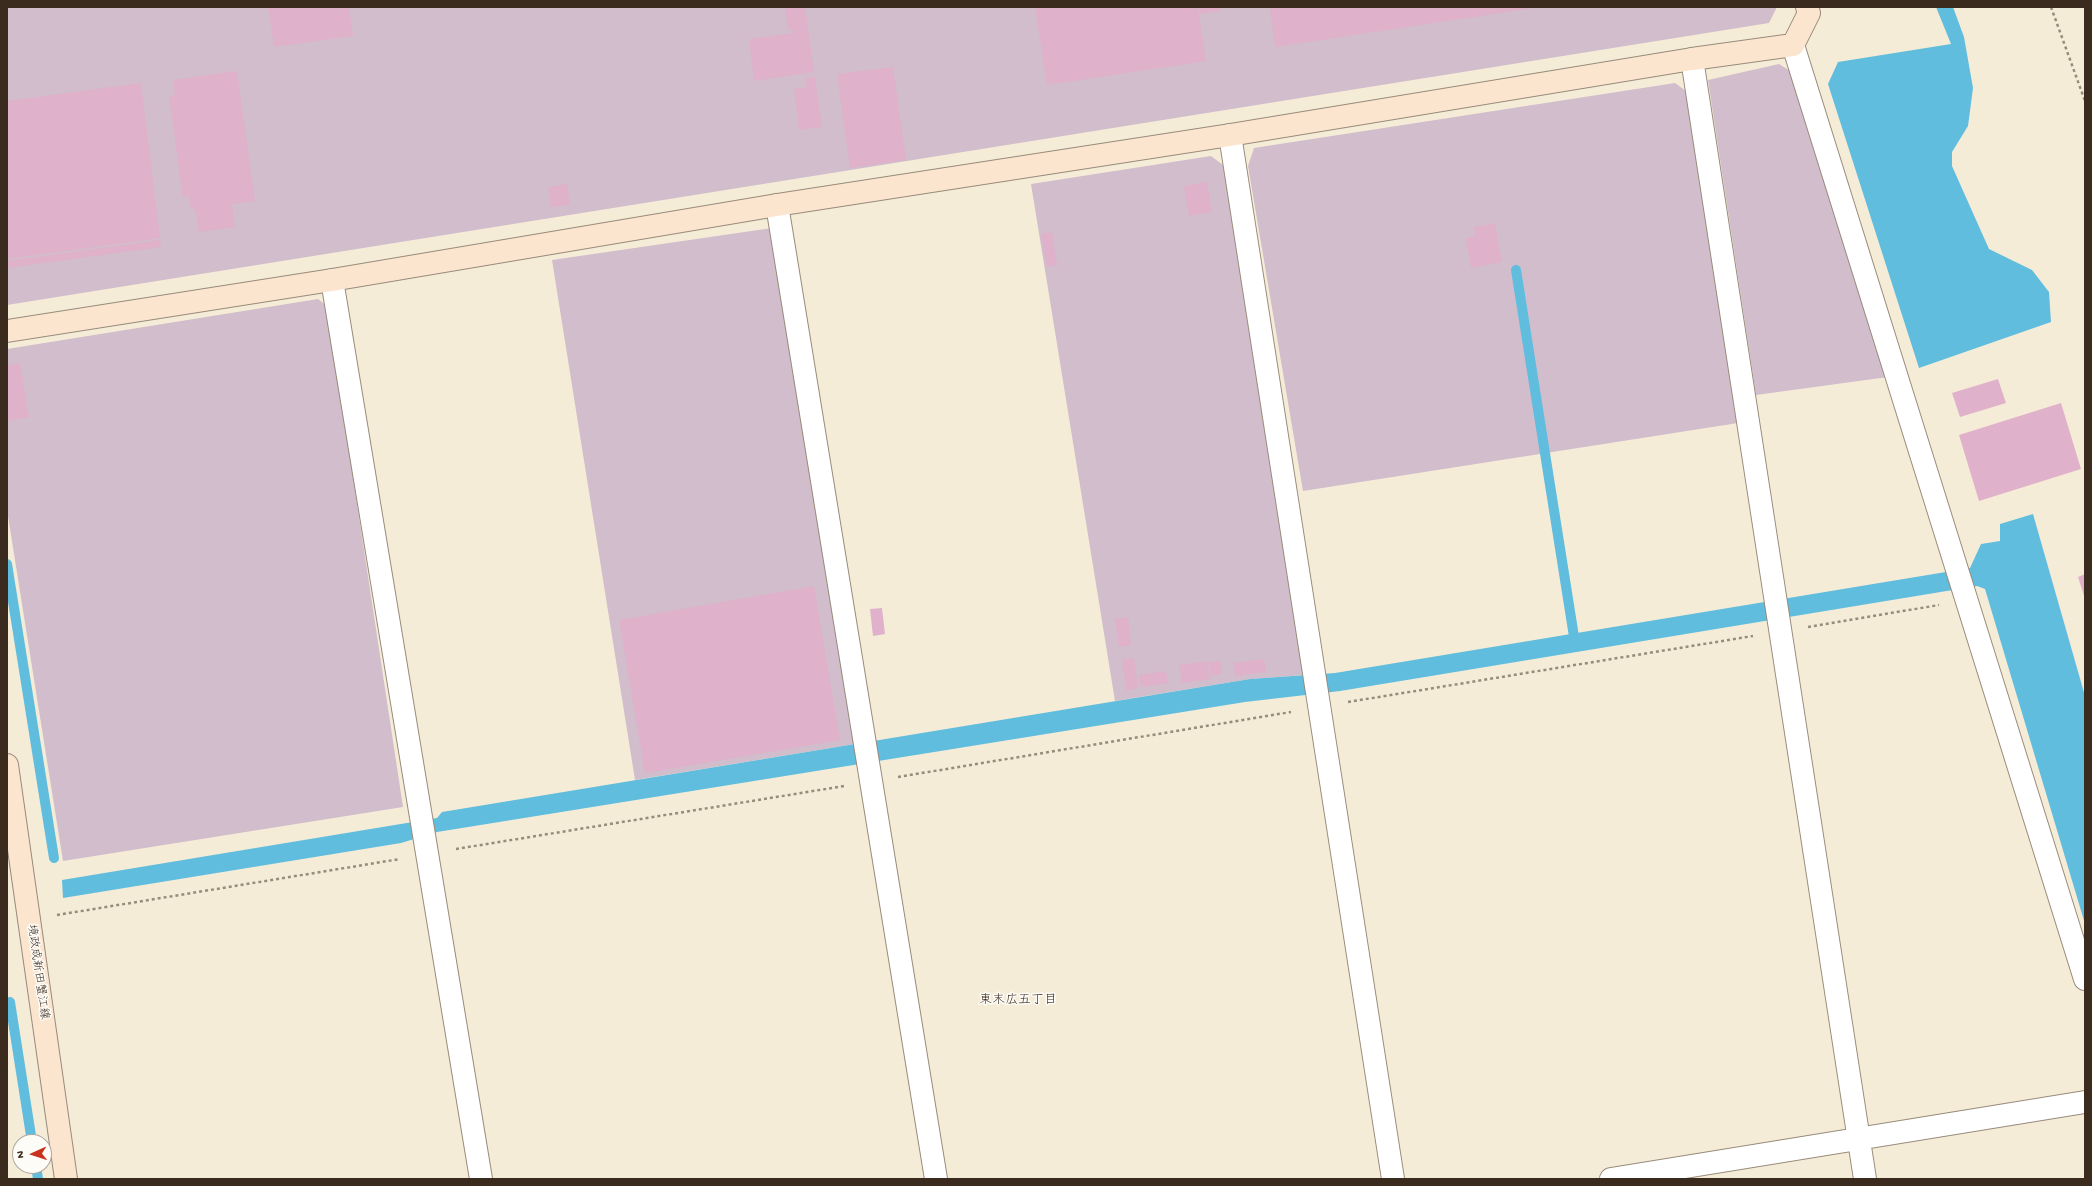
<!DOCTYPE html>
<meta charset="utf-8">
<style>
body{margin:0}
#map{position:relative;width:2092px;height:1186px;overflow:hidden;background:#f5ecd8;font-family:"Gochi Hand",sans-serif}
canvas{display:block}
.frame{position:absolute;inset:0;border:8px solid #3b2a1e;pointer-events:none}
.north{position:absolute;left:12px;top:1134px;width:40px;height:40px;box-sizing:border-box;background:#fdfcf7;border:1px solid #afa8a0;border-radius:50%;rotate:267deg;font-size:11px;font-weight:700;line-height:16px;text-align:center;color:#3b2a1e}
.north::after{content:'';display:block;margin:auto;width:14px;height:18px;background:#c8321e;clip-path:polygon(50% 0,100% 100%,50% 72%,0 100%)}
</style>
<div id="map">
<canvas width="2092" height="1186"></canvas>
<div class="frame"></div>
<div class="north">N</div>
</div>
<script>
const g = document.querySelector('canvas').getContext('2d');
g.lineJoin = 'round';
function paint(path, color) {
  g.fillStyle = color;
  g.fill(path, 'evenodd');
}
function strokePath(path, color, width, dash) {
  g.strokeStyle = color;
  g.lineWidth = width;
  g.lineCap = dash ? 'butt' : 'round';
  g.setLineDash(dash || []);
  g.stroke(path);
}
function label(font, color, halo, rows, align = 'center') {
  g.font = font + ' "Gochi Hand","Klee One",sans-serif';
  g.lineWidth = 3;
  g.setLineDash([]);
  g.textBaseline = 'middle';
  g.strokeStyle = halo;
  g.fillStyle = color;
  for (const [text, x, y, turn = 0] of rows) {
    g.save();
    g.translate(x, y);
    g.rotate((+turn || 0) * Math.PI / 180);
    g.textAlign = isNaN(turn) ? turn : align;
    if (halo) g.strokeText(text, 0, 0);
    g.fillText(text, 0, 0);
    g.restore();
  }
}
const industrial = new Path2D(`
 M7,7H1777L1769,23L7,305Z
 M1779,64L1792,72L1888,377L1756,395L1708,80Z
 M1675,83L1686,91L1738,423L1303,491L1248,166L1254,148Z
 M1211,156L1223,165L1305,675L1250,679L1115,701L1031,184Z
 M772,228L855,744L635,780L552,260Z
 M318,299L327,306L403,807L63,861L7,510V349Z`);
const water = new Path2D(`
 M1936,7H1953L1964,37L1973,88L1968,126L1952,152V166L1989,249L2032,270L2049,292L2051,322L1919,368L1828,84L1838,62L1951,44Z
 M2033,514L2085,696V924L1985,589L1977,586L1340,691L1245,702L437,832L401,843L63,898L62,880L437,818L442,812L1250,679L1335,673L1970,568L1981,544L2000,541V524Z`);
const stream = new Path2D(`
 M1516,270L1575,643
 M7,564L54,858
 M10,1002L32,1142
 M36,1166L38,1179`);
const building = new Path2D(`
 M268,7H349L353,36L274,47Z
 M785,7H805L814,72L754,81L749,39L793,33V29L788,30Z
 M1035,7H1198L1206,61L1047,85Z
 M1199,7H1221V11L1200,14Z
 M1270,7H1533V8L1275,47Z
 M893,67L906,160L850,168L837,74Z
 M237,71L255,201L232,204L235,227L199,232L195,209H191L189,196L183,198L169,96L175,95L173,80Z
 M815,77L822,127L799,130L794,89L807,87L805,78Z
 M141,83L160,238L7,259V101Z
 M1207,182L1212,212L1189,216L1184,186Z
 M567,184L570,205L551,207L548,187Z
 M1495,223L1502,262L1471,268L1466,238L1475,237L1474,227Z
 M1052,232L1057,265L1047,267L1041,234Z
 M160,240L161,247L7,268V261Z
 M20,363L29,417L7,421V366Z
 M1998,379L2006,403L1960,417L1952,393Z
 M2061,403L2081,469L1979,501L1959,435Z
 M2085,574V599L2078,577Z
 M814,586L840,740L645,773L619,620Z
 M882,608L885,634L873,636L870,609Z
 M1128,617L1131,645L1119,647L1115,619Z
 M1134,658L1138,688L1126,690L1122,660Z
 M1264,659L1266,672L1235,676L1233,663Z
 M1207,661L1210,679L1182,683L1179,665Z
 M1220,661L1222,674L1211,676L1209,662Z
 M1166,671L1168,683L1141,687L1139,675Z`);
const path = new Path2D(`
 M2051,7L2085,101
 M1808,627L1939,605
 M1348,702L1753,636
 M898,777L1291,712
 M456,849L844,786
 M57,915L400,859`);
const street = new Path2D(`
 M1793,45L2085,979
 M1692,59L1865,1179
 M1230,135L1393,1179
 M777,205L936,1179
 M332,280L481,1179
 M1611,1179L2085,1102`);
const secondary = new Path2D(`
 M7,331L332,280L777,205L1230,135L1692,59L1793,45L1809,13L1807,7
 M7,765L66,1179`);
const streetNames = [
 ["境政成新田蟹江線",37,972,82]
];
const neighbourhoodNames = [
 ["東末広五丁目",1018,1001]
];
paint(industrial, '#d1bdcb');
paint(water, '#60bdde');
strokePath(stream, '#60bdde', 10);
paint(building, '#e0b1ca');
strokePath(street, '#988b7b', 24);
strokePath(secondary, '#988b7b', 24);
strokePath(path, '#988b7b', 2.5, [3, 3]);
strokePath(street, '#fff', 22);
strokePath(secondary, '#fce5cf', 22);
label('12px', '#3b2a1e', '#fdfcf7', streetNames);
label('13px', '#3b2a1e', '#fdfcf7', neighbourhoodNames);
</script>
